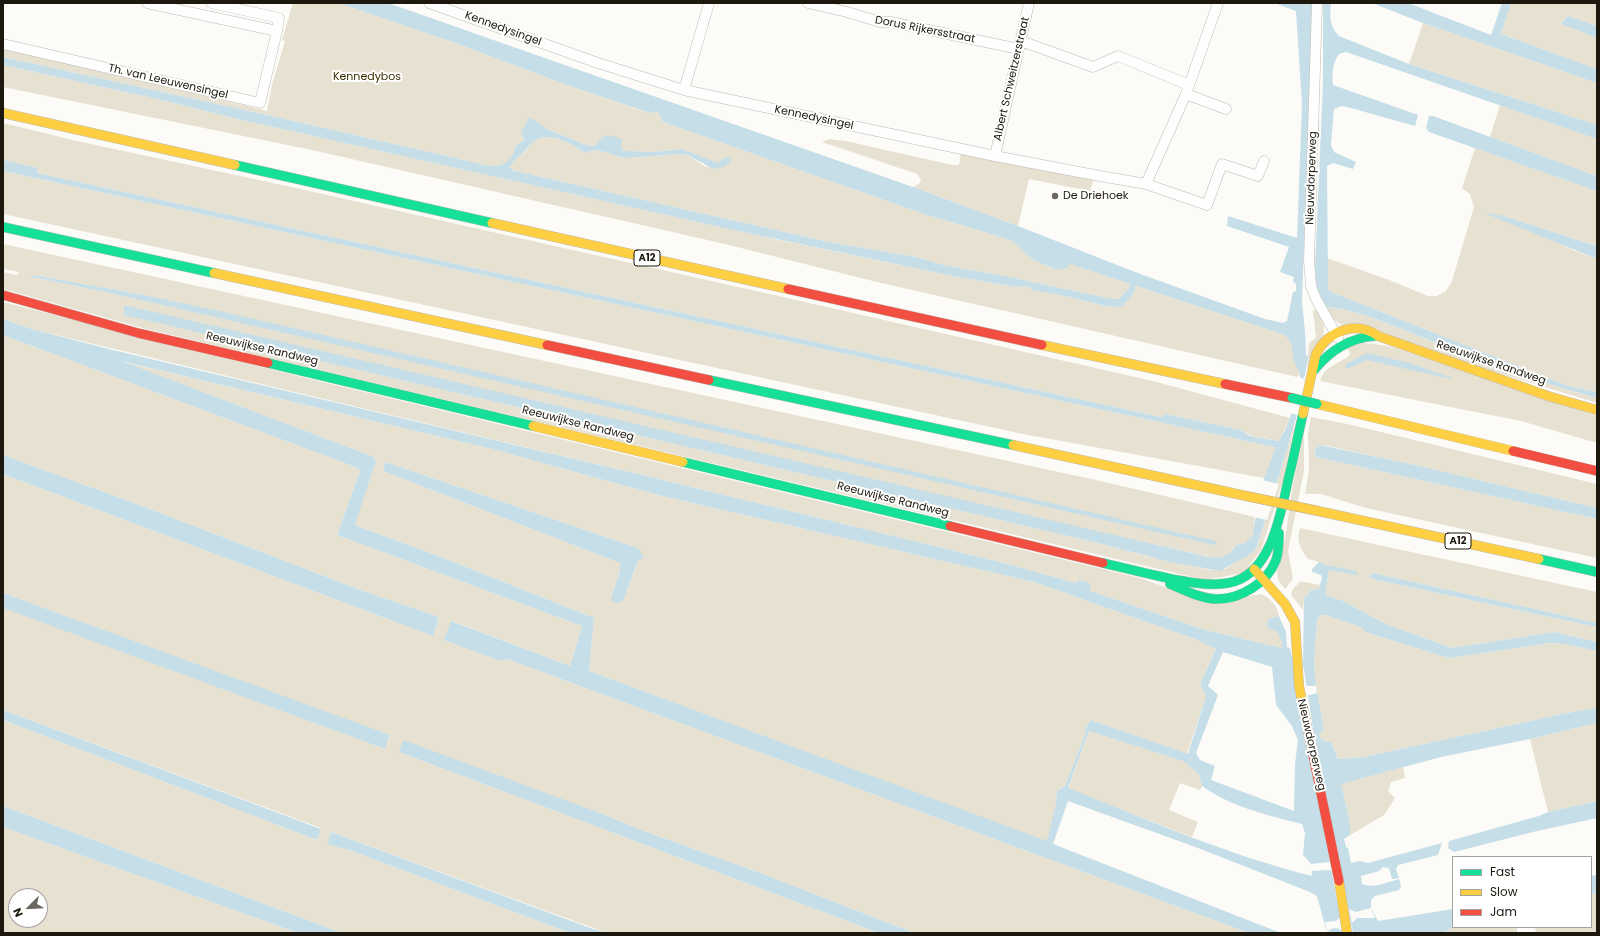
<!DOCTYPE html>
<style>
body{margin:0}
#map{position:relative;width:1600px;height:936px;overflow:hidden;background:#fcfbf7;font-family:Poppins,sans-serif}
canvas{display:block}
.frame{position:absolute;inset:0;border:4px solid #1c180d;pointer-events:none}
.legend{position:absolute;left:1452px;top:856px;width:140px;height:72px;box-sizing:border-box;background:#fff;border:1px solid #a4a39e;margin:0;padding:5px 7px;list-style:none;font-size:12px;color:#1c180d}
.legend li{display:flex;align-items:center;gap:8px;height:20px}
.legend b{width:20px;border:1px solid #a4a39e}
.north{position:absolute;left:8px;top:888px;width:40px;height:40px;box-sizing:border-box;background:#fff;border:1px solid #a4a39e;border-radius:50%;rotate:246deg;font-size:11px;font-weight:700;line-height:16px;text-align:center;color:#1c180d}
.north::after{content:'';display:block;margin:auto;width:14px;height:18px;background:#6a675f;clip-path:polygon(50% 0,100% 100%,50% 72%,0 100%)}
</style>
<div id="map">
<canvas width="1600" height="936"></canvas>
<div class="frame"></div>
<ul class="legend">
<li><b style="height:5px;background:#16e098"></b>Fast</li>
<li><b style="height:5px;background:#ffcf43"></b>Slow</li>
<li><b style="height:5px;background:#f24e42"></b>Jam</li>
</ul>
<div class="north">N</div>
</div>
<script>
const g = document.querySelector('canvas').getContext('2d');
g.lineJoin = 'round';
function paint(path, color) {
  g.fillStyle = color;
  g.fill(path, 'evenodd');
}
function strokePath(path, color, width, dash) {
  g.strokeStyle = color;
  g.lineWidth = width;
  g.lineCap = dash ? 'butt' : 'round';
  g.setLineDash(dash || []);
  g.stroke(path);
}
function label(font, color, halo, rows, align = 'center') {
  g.font = font + ' Poppins,sans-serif';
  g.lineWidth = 4;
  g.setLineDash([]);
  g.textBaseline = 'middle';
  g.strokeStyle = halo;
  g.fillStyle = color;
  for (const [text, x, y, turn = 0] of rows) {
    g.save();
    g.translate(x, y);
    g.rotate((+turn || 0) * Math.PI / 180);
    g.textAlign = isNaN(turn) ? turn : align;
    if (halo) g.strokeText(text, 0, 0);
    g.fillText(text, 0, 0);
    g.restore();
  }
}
const green = new Path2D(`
 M293,3H339L458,44L567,85L646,112L654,111L659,113L662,121L666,123L924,214L1011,240L1033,260L1053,268L1065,270L1068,264H1071L1130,284L1128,289L1119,299H1112L1005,276L943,265L916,257L829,242L537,176L512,170L510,166C515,159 520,156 526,151C528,148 531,143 534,141C549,130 573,144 585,153C588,153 592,150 595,150C606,151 616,157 627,158L679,154L688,155L706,167H724L721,161L719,164L682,149L654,152L625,151L621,150V140L619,138L602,140L595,145L588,146L547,129L535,120L522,135L524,141L516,145C513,160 505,167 490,166L285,119L3,57V47L267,111L272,85L285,41L282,40Z
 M1511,3H1597V26L1568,16L1561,24L1597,38V69L1501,34Z
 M1423,23L1597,83V125L1409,64Z
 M3,65L166,101L242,120L779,240L953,276L1016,287L1026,286L1033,290L1074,298L1105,306L1122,307L1132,296L1136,286L1285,335L1288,337L1294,349L1293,350C1292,361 1299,364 1299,375L1297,377L877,282L725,244L312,150L3,87Z
 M1500,105L1597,139V176L1490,137Z
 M3,123L77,141L287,186L765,293L1153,381L1290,418L1279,441L1252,436L1241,430L1165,414L1161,417L37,173L38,168L3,160Z
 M829,139L846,141L952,165H959L961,153L1092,178L1093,182L1090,191L1029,179L1018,226L913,187L919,184L921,180L917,174L822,142Z
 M1475,148L1597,191V246L1503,216L1575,251L1597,259V392L1568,386L1331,292L1328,288L1327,258L1389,280L1428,296H1437L1446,291L1452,281L1474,207L1470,194L1462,188Z
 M3,171L1274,447L1275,450L1264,478L1023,434L3,214Z
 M3,244L1096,480L1255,517C1253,532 1254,543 1236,545C1232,552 1223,559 1215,558L125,315L1094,542C1128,551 1162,561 1197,567C1206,569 1216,572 1225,569L1256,549L1278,479L1296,418L1283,480L1261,550L1243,573L1205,580L150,330L3,289V272L17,275L19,272L3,269ZM33,275L139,294L1216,542L101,291L32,277Z
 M3,302L306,378L1140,578L1210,603L1261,594C1270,598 1278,606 1279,616L1268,619L1269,629L1278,631L1280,639L1282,642V648L1205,630L1090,591V583L1079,580L1076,583L1000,562L642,475L31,329L3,319Z
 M1325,307C1359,309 1395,327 1427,339C1483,361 1539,382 1597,398V403L1342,325L1331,318Z
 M1313,310H1317L1324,326V334L1307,367L1309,343L1316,338Z
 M3,335L358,468L360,471L337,535L582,626L570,666L452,621L444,640L500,661L507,659L1249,933H914L763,874L644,831L600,813L399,752L879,933H607L331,832L328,844L352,851L570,933H342L3,806V720L317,840L321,828L3,710V607L385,749L390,736L3,593V474L433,636L439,617L363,591L142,506L3,455Z
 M1363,343L1389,346L1597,416V443L1521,421L1320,381C1324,367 1338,364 1349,356L1350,353L1347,347Z
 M120,361L496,450L658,495L1034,582L1195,639L1216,648L1200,684L1206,696L1187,754L1091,720L1085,729V735L1065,786L1056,792L1057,799L1047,842L589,671L594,618L446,559L357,526L354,524L376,461L374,457ZM385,462L638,548C642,560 628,585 624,598L611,596L620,571V563L383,471Z
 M1311,417L1352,425L1597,484V508L1415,465L1323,445H1320L1315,449L1316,457L1597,519V558L1366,508L1321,494H1305L1309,469L1308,432Z
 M1304,434V471L1288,551L1293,579L1285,589L1278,580L1277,572L1285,539L1293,484Z
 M1300,528L1597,592V623L1373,573L1369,576L1372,579L1597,627V642L1554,632L1452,648L1388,625L1343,601L1325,595L1329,570L1356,575L1319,562L1308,559C1300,549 1296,540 1300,528Z
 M1300,582H1305L1320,585L1319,589L1311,590L1304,599L1303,610L1291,595L1292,590Z
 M1320,615H1325L1361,627L1365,632L1449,658L1550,643L1564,644L1597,651V708L1567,713L1364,757L1338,759C1333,747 1334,741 1321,740L1319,734L1324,729L1316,686L1314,663L1317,620Z
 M1597,723V801L1548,812L1530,739Z
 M1089,731L1184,761L1199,774L1202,786L1200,790L1180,783L1169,810L1198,822L1192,837L1068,789Z
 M1403,767L1405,778L1391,782L1388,791L1395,798L1384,815L1350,835V823L1341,784Z
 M3,827L298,933H3ZM16,896H40V920H16Z
 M1597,892V933H1536L1535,927H1591V895Z
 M1453,927H1517V933H1443Z`);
const water = new Path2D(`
 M339,3H388L913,187L1018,226L1135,272L1265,319L1283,323L1287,321L1293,292L1296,291V284L1293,282L1294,277L1280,272L1289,247L1227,226L1228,216L1297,238L1302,104L1296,11L1274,3H1312L1302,303C1304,321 1306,338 1306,355L1308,356L1307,364L1296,418L1278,479L1256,549L1252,553L1220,571L1170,562L1094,542L124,315V305L1209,557C1220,559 1230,556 1236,545L1245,543L1252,536L1264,478L1275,450L1274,447L3,171V160L38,168L37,173L1161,417L1165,414L1241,430L1250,436L1278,441C1287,433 1300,390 1300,377C1299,369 1295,364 1293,357C1292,349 1292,338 1282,334L1136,286L1132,296L1122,307L1105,306L1074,298L1033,290L1026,286L1016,287L953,276L738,231L242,120L166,101L3,65V57L285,119L490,166C505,166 513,160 516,145L524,141L521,132L529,118L535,120L547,129L588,146L595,145L606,135L619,138L622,140L621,150L625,151L654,152L682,149L718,163L726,157L730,158L731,161L724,167L713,169L688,155L679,154L627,158C616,157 606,151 595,150C591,150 588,153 585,153C573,144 549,130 534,141C531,143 528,148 525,151C520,156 515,159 510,166L512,170L537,176L829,242L916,257L943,265L1005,276L1112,299H1119L1128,289L1130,284L1073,265L1069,264L1067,268L1063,270L1053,268L1033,260L1011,240L924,214L666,123L662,121L659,113L654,111L653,113L647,112L567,85L458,44Z
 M1323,3H1331C1330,17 1329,25 1339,36L1409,64L1597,125V139L1346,52L1339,54C1332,64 1332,73 1333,85L1418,115L1415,126L1351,108L1342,106L1334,109L1331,145L1334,152L1356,162L1353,169L1333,163L1327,166L1328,288L1331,292L1568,386L1597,392V398C1539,382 1483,361 1427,339C1395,327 1359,309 1325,307L1317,292L1315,268L1323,81Z
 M1372,3H1408L1491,35L1502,3H1511L1501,34L1597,69V83L1423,23Z
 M1568,16L1597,26V38L1561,24Z
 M1429,116H1433L1597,176V191L1429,132L1426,128Z
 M1482,212L1503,216L1597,246V259Z
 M33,275L139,294L224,312L1215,541L1217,544L1214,545L101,291L32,277L31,276Z
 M3,319L31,329L113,350L642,475L1000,562L1076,583L1079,580L1090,583V591L1205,630L1282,648V642L1280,639L1278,632L1269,629L1267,624L1268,619L1279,616L1286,632L1287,647L1290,648L1343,933H1327L1317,896L1310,892L1198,848L1068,801L1053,844L1281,933H1249L507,659L500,661L444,640L451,621L570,666L582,626L337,535L360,471L358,468L3,335ZM121,361L496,450L658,495L1034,582L1195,639L1216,649L1200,684L1206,696L1188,754L1091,720L1085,729V735L1065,786L1056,792L1057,799L1047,841L589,671L594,618L446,559L357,526L355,524L376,461L374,457ZM1223,652L1272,667L1276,705L1292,726L1298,740L1295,764L1294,811L1211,780L1215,766L1200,760L1196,753L1218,695L1208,686ZM1089,731L1183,761L1199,774L1202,786C1231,807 1267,815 1302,824L1305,833L1303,855L1311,864L1312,876C1228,855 1148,820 1068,788Z
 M1367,353L1410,363L1452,378L1451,379L1367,360L1349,368H1345L1346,364Z
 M1320,445L1415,465L1597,508V519L1316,457L1315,449Z
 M3,455L142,506L363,591L439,617L433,636L3,474Z
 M385,462L638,548L644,558L638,561L624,598L619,603H615L612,601L611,597L620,571V563L383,471Z
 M1319,562L1327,565L1356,571L1358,573L1356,575L1329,570L1325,595L1343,601L1388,625L1452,648L1554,632L1597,642V651L1564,644L1550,643L1449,658L1365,632L1361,627L1325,615H1320L1317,620L1314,663L1316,686L1324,729L1319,734L1321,740L1331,742L1338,759L1364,757L1567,713L1597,708V723L1530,739L1441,757L1341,784L1350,823V835L1344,839L1346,847L1348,848L1351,863L1360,861L1368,863L1442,843L1438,855L1398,865L1396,869L1399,878L1392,879L1389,868L1383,867L1379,871L1361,876L1362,884C1373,889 1388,882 1399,879L1401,886L1399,890L1375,896L1371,900V908L1378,921L1453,909V927L1443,933H1353L1315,741L1303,664L1304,599L1311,590L1319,589L1322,578L1321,575L1312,572V569Z
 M1373,573L1597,623V627L1372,579L1369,576Z
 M3,593L390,735L385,749L3,608Z
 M3,710L321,829L317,840L3,720Z
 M403,740L600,813L644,831L763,874L914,933H879L399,752Z
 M1597,801V818L1537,831L1454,852L1448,848L1449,841L1539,816L1548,812Z
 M3,806L342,933H298L3,827Z
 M331,832L593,929L607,933H570L352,851L327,844Z
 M1597,875V892L1591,895V876Z`);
const pier = new Path2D(`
 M1298,377L1306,379L1298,415L1289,413Z
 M1262,480L1279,484L1267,520L1253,517Z
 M1305,686H1316L1317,693L1306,696Z
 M1330,862L1332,871L1328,870L1311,871V864Z
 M1371,908L1375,918H1357L1352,923L1349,909L1356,912Z
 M1340,917L1343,931L1336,928L1331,929L1327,932L1325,922L1336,921Z`);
const street = new Path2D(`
 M147,3L277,31L279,18L211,3
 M429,3L598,63L684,90L995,156L1100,176L1146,184L1207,205L1222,164L1258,176L1264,161
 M808,3L847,12L880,22H891L1019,49
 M1317,3L1309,260L1311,286L1316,299L1338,338
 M1021,41L1093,67L1118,56L1189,85
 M3,44L260,103L277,31
 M684,90L709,3
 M1186,94L1226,109
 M995,156L1029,3
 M1146,184L1186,94L1218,3`);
const fast = new Path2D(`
 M235,165L492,223
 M3,227L214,273
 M268,363L533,426
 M1314,370C1331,350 1349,338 1375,336
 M709,380L1013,445
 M683,462L950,526
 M1539,559L1597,572
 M1103,563C1128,569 1152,575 1177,580C1194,583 1211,586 1228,583C1272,576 1281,511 1289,476C1294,456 1298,435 1303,414
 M1170,584C1185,590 1201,599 1217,599C1241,599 1267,583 1276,560C1279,552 1279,542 1279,533`);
const slow = new Path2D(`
 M3,113L235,165
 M492,223L788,289
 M214,273L547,345
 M1042,345L1225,384
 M1317,404L1513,451
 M1303,414L1316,354C1328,331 1356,320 1378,336L1548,396L1597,410
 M533,426L683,462
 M1013,445L1246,496
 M1318,511L1539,559
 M1254,569L1285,604L1295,622L1299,686L1306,721
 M1339,881L1347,933`);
const jam = new Path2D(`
 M788,289L1042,345
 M3,295L138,333L268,363
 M547,345L709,380
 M1225,384L1292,398
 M1513,451L1597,471
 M950,526L1103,563
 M1306,721L1339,881`);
const fastBridge = new Path2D(`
 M1292,398L1317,404`);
const slowBridge = new Path2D(`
 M1246,496L1318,511`);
const markers = [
 [1055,196,4,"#6a675f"]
];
const shields = [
 [647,258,26],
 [1458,541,26]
];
const shieldNames = [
 ["A12",647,258],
 ["A12",1458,541]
];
const streetNames = [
 ["Kennedysingel",503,29,20],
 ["Dorus Rijkersstraat",925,30,11],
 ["Albert Schweitzerstraat",1012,79,-77],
 ["Th. van Leeuwensingel",168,82,13],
 ["Kennedysingel",814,118,12],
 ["Nieuwdorperweg",1312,178,-88],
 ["Reeuwijkse Randweg",262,349,13],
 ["Reeuwijkse Randweg",1491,363,19],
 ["Reeuwijkse Randweg",578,424,14],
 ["Reeuwijkse Randweg",893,500,14],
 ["Nieuwdorperweg",1311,745,77]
];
const parkNames = [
 ["Kennedybos",367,77]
];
const poiNames = [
 ["De Driehoek",1063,196]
];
paint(green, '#e7e1d1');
paint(water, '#c5dee8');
paint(pier, '#fcfbf7');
strokePath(street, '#bcb9b2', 11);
strokePath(fast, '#bcb9b2', 10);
strokePath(slow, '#bcb9b2', 10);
strokePath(jam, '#bcb9b2', 10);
strokePath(street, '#fffefe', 10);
strokePath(fast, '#16e098', 9);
strokePath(slow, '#ffcf43', 9);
strokePath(jam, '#f24e42', 9);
strokePath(fastBridge, '#b5a6a3', 10, []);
strokePath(slowBridge, '#b5a6a3', 10, []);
strokePath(fastBridge, '#16e098', 9);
strokePath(slowBridge, '#ffcf43', 9);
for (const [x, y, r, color] of markers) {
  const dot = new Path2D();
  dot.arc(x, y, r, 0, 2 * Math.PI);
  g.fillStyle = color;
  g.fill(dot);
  strokePath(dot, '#fff', 1.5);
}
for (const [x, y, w] of shields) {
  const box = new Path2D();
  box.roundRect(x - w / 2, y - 8, w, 16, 3);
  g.fillStyle = '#fff';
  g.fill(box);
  strokePath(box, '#1c180d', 1);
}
label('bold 10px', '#1c180d', null, shieldNames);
label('11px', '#1c180d', '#fff', streetNames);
label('11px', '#3a2b01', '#fff', parkNames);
label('11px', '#1c180d', '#fff', poiNames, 'left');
</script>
